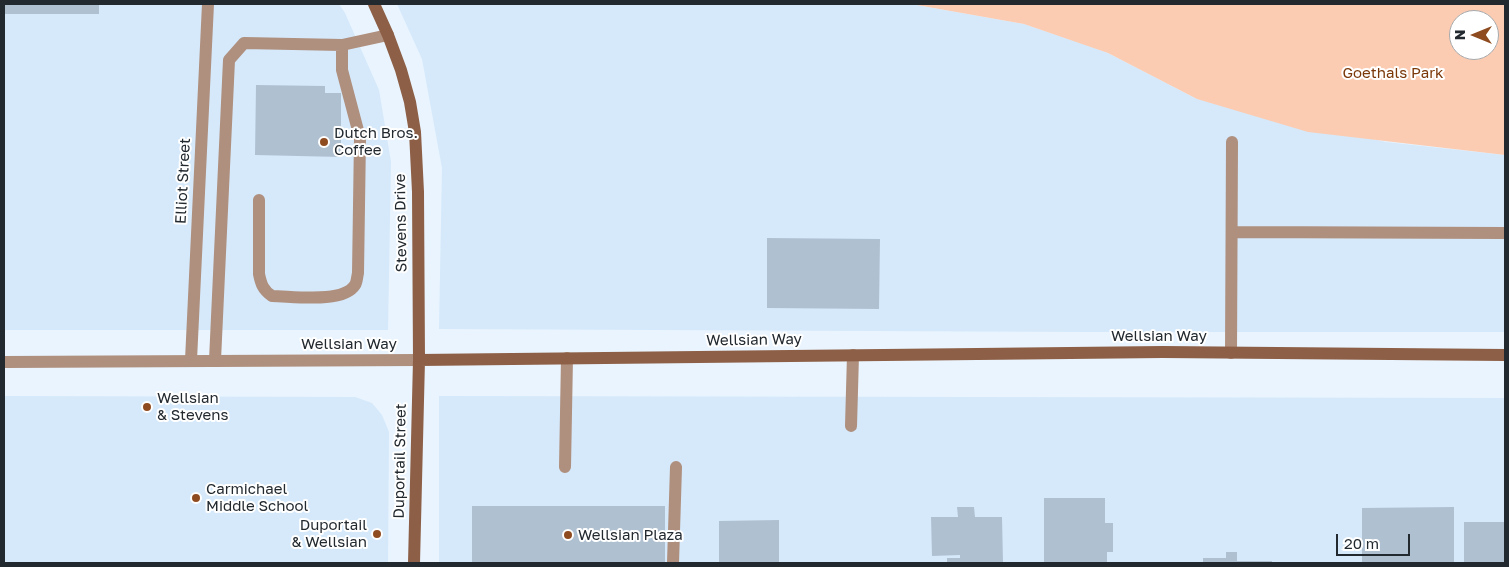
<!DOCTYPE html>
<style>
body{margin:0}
#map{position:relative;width:1509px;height:567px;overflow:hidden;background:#e9f4fe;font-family:"Golos Text",sans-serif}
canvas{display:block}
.frame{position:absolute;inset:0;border:5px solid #22292f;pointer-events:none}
.north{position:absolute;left:1449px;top:10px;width:50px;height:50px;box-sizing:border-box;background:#fff;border:1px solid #a7a9ac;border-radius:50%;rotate:270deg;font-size:14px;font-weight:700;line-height:20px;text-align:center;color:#22292f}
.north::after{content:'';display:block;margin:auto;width:18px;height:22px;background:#8f4b20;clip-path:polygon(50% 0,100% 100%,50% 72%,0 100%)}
.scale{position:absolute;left:1336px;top:534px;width:74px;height:22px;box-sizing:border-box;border:2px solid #22292f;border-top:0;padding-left:6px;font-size:15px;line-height:18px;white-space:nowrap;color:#22292f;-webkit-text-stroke:4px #fff;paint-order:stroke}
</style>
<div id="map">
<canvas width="1509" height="567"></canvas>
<div class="frame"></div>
<div class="north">N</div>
<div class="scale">20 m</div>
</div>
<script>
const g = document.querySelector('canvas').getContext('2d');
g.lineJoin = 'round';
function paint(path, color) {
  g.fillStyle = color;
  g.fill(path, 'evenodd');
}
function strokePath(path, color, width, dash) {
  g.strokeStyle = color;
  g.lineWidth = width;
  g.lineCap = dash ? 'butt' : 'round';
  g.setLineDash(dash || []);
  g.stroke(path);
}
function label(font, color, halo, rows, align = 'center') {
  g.font = font + ' "Golos Text",sans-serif';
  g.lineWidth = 4;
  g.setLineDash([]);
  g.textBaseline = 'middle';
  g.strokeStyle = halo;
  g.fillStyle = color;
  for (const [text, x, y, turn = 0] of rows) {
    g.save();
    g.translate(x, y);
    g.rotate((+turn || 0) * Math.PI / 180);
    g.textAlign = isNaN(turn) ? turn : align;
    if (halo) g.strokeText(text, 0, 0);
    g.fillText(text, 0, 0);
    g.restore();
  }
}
const built = new Path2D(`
 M4,4H339L345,13L379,90L391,162L388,330H4Z
 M397,4H911L1024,24L1089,46L1108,53L1197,99L1386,142L1505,155V332H1091L439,329L442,168L422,59Z
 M4,396L355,397L372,403L382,415L389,432L388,563H4Z
 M439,396L1505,398V563H439Z`);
const green = new Path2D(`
 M911,4H1505V155L1308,132L1197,99L1108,53L1024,24ZM1459,20H1489V50H1459Z`);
const building = new Path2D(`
 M4,4H99V14H4Z
 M256,85L325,86V93H341V157L255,155Z
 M767,238L880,239L879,309L767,308Z
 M1044,498H1105V523H1113V552H1107V563H1044Z
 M472,506H665V563H472Z
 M957,507H974L975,517H1002L1003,563H947V558H960V555L932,556L931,517H958Z
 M1454,507V563H1362V508Z
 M779,520V563H719V521Z
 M1464,522H1505V563H1464Z
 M1226,552H1237V561H1272V563H1203V558H1226Z`);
const service = new Path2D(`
 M259,200V274C261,284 263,290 272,296C292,296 343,304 355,285C357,282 357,277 358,273L360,138L342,70V45
 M1232,232L1505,233
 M1231,353L1232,142
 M191,360L208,4
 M215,360L229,60L244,43L342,45L388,35
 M851,426L853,355
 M565,467L567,358
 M673,563L676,467`);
const tertiary = new Path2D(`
 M4,362L419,360`);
const secondary = new Path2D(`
 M374,4L388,35L401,70L410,102L415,132L418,192L419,360L414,563
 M419,360L1163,352L1505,355`);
const markers = [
 [324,142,5,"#8f4b20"],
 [147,407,5,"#8f4b20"],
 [196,498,5,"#8f4b20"],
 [377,534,5,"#8f4b20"],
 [568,535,5,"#8f4b20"]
];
const parkNames = [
 ["Goethals Park",1393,73]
];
const poiNames = [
 ["Dutch Bros.",334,133],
 ["Coffee",334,150],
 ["Wellsian",157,398],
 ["& Stevens",157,415],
 ["Carmichael",206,489],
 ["Middle School",206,506],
 ["Duportail",367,525,"right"],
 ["& Wellsian",367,542,"right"],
 ["Wellsian Plaza",578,535]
];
const streetNames = [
 ["Elliot Street",183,181,-87],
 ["Stevens Drive",401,223,-91],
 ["Wellsian Way",1159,336],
 ["Wellsian Way",754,340,-1],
 ["Wellsian Way",349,344],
 ["Duportail Street",400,461,-89]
];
paint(built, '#d5e9fb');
paint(green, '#fcccb2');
paint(building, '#afc0d1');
strokePath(service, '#af8f7d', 12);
strokePath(tertiary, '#af8f7d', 12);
strokePath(secondary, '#8d5f46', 12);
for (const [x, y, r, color] of markers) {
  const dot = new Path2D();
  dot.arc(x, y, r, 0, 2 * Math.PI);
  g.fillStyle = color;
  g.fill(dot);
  strokePath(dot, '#fff', 2);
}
label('15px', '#7b3809', '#fff', parkNames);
label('15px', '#22292f', '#fff', poiNames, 'left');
label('15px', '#22292f', '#fff', streetNames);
</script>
